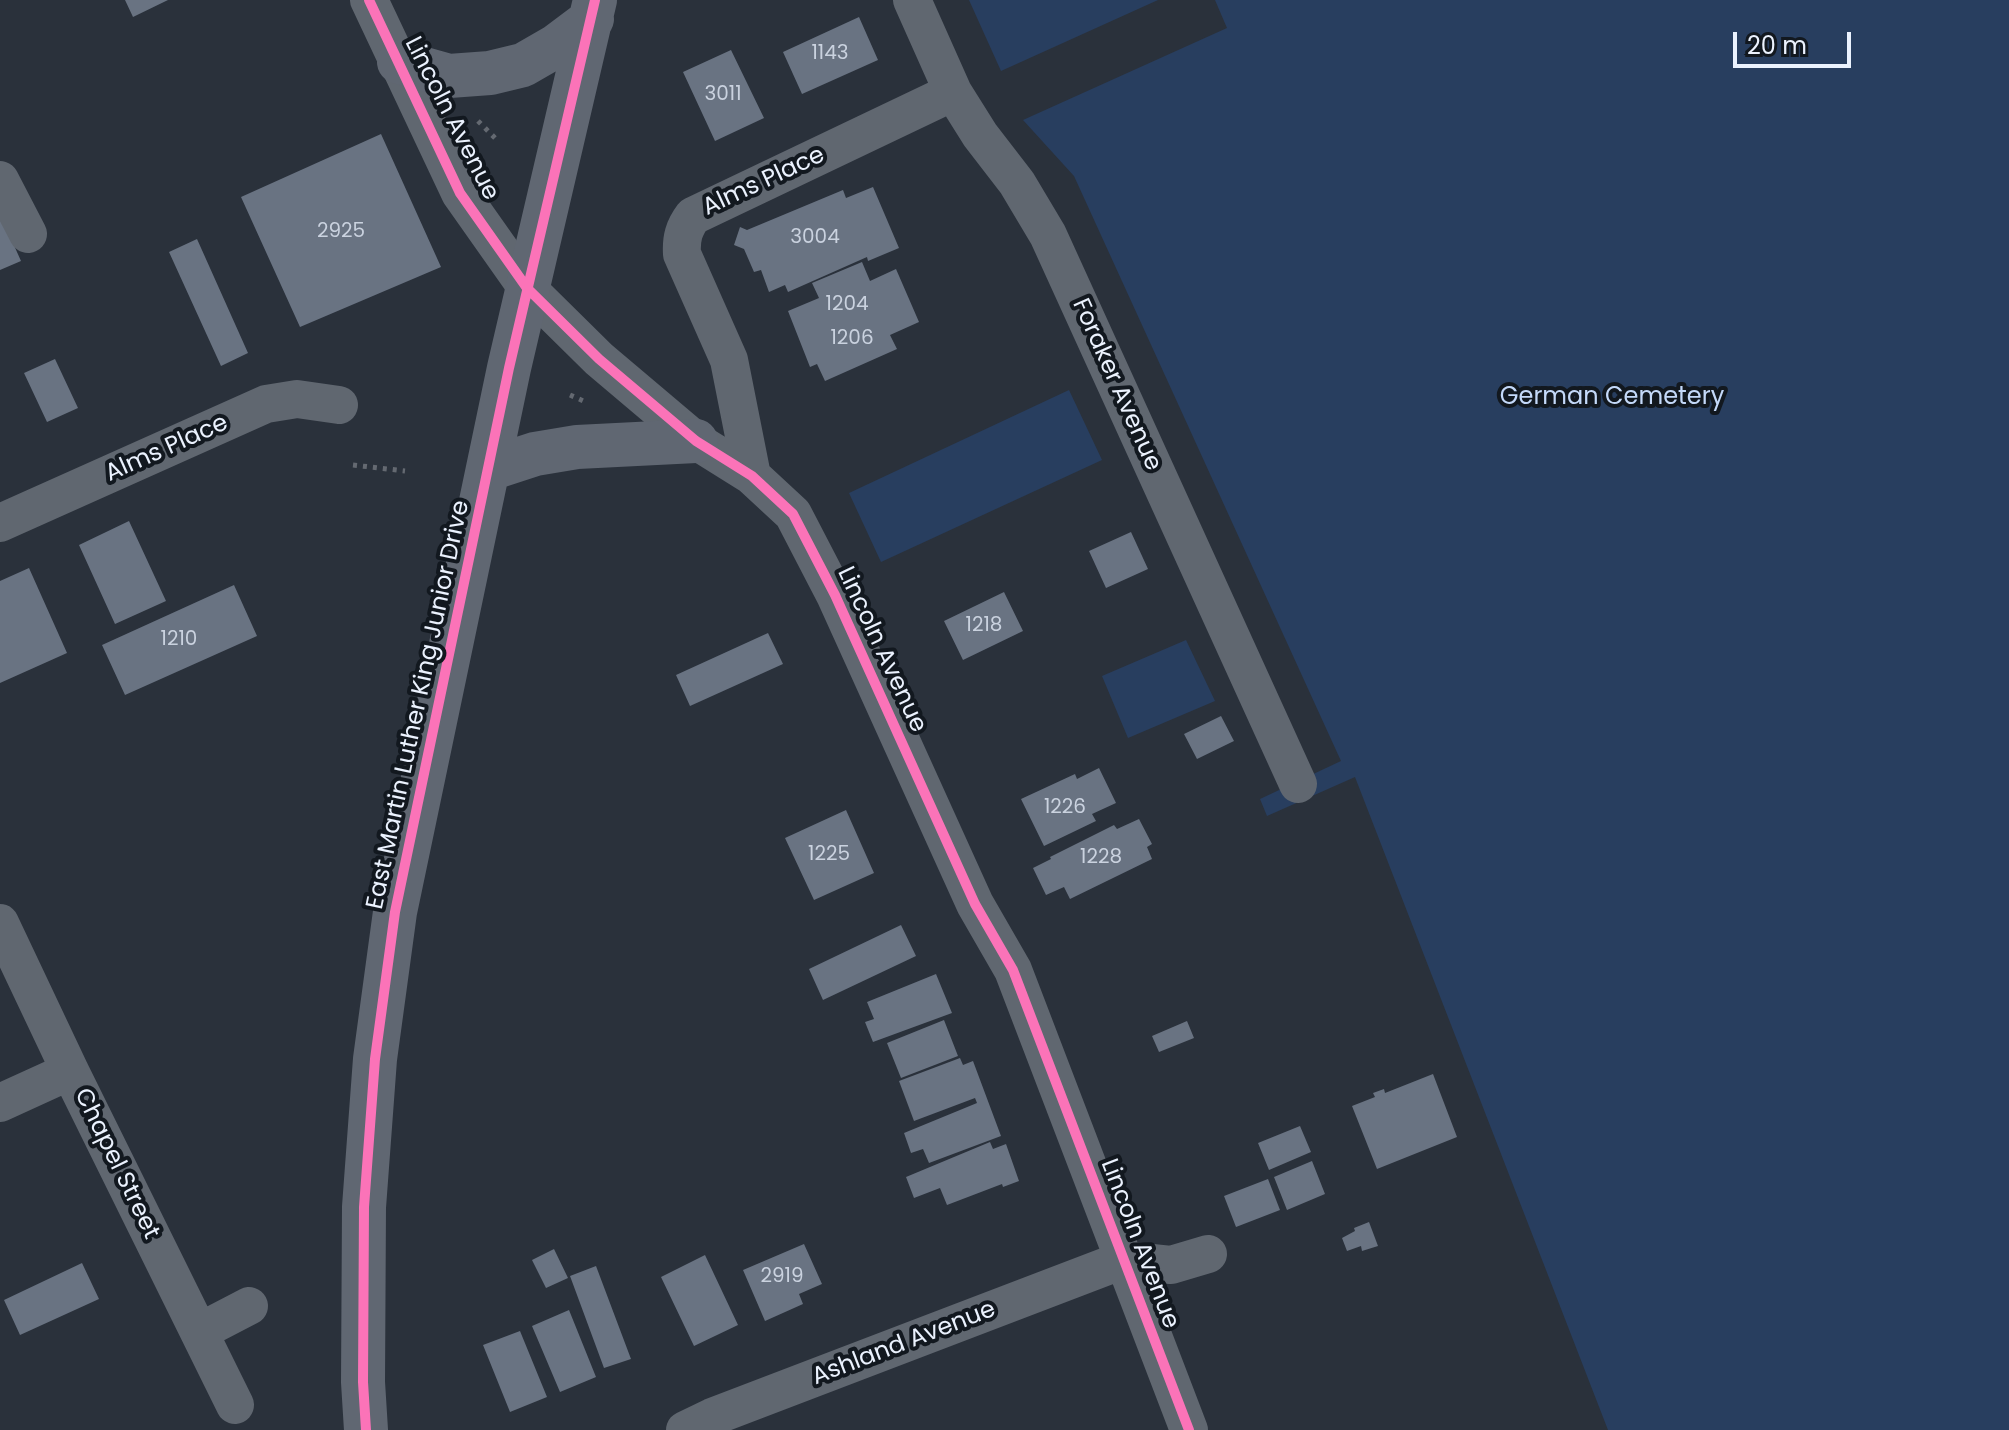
<!DOCTYPE html>
<style>
body{margin:0}
#map{position:relative;width:2009px;height:1430px;overflow:hidden;background:#2a313b;font-family:Poppins,sans-serif}
canvas{display:block}
.scale{position:absolute;left:1733px;top:32px;width:118px;height:36px;box-sizing:border-box;border:4px solid #ebf2fe;border-top:0;padding-left:10px;font-size:24px;line-height:28px;white-space:nowrap;color:#ebf2fe;-webkit-text-stroke:6px #12181f;paint-order:stroke}
</style>
<div id="map">
<canvas width="2009" height="1430"></canvas>
<div class="scale">20 m</div>
</div>
<script>
const g = document.querySelector('canvas').getContext('2d');
g.lineJoin = 'round';
function paint(path, color) {
  g.fillStyle = color;
  g.fill(path, 'evenodd');
}
function strokePath(path, color, width, dash) {
  g.strokeStyle = color;
  g.lineWidth = width;
  g.lineCap = dash ? 'butt' : 'round';
  g.setLineDash(dash || []);
  g.stroke(path);
}
function label(font, color, halo, rows, align = 'center') {
  g.font = font + ' Poppins,sans-serif';
  g.lineWidth = 8;
  g.setLineDash([]);
  g.textBaseline = 'middle';
  g.strokeStyle = halo;
  g.fillStyle = color;
  for (const [text, x, y, turn = 0] of rows) {
    g.save();
    g.translate(x, y);
    g.rotate((+turn || 0) * Math.PI / 180);
    g.textAlign = isNaN(turn) ? turn : align;
    if (halo) g.strokeText(text, 0, 0);
    g.fillText(text, 0, 0);
    g.restore();
  }
}
const green = new Path2D(`
 M969,0H1158L1001,71Z
 M1215,0H2009V1430H1608L1355,777L1267,816L1260,799L1341,761L1074,176L1023,120L1227,28Z
 M1069,390L1102,460L881,562L849,493Z
 M1186,640L1215,701L1128,738L1102,676Z`);
const building = new Path2D(`
 M125,0H168L133,17Z
 M859,17L878,60L802,94L783,52Z
 M731,50L764,118L715,141L683,72Z
 M381,134L441,267L300,327L241,197Z
 M873,187L899,248L868,261L867,257L788,292L785,285L769,292L761,270L754,272L744,249L734,245L740,227L747,230L843,190L846,198Z
 M0,214L21,261L0,270Z
 M197,239L248,353L221,366L169,252Z
 M862,262L870,281L896,269L919,322L890,335L897,349L825,381L817,364L810,367L788,311L819,298L812,283Z
 M55,359L78,408L47,422L24,373Z
 M129,521L166,601L115,624L79,545Z
 M1131,532L1148,569L1106,588L1089,551Z
 M29,568L67,653L0,683V581Z
 M234,585L257,636L125,695L102,645Z
 M1004,592L1023,631L963,660L944,621Z
 M768,633L783,664L690,706L676,675Z
 M1221,716L1234,741L1197,759L1184,734Z
 M1099,768L1116,803L1092,814L1096,821L1044,846L1021,799L1075,774L1077,779Z
 M846,810L874,873L814,900L785,838Z
 M1139,819L1152,844L1147,847L1152,859L1070,899L1064,887L1046,895L1033,868L1051,859L1050,857L1114,825L1117,829Z
 M901,925L916,956L823,1000L809,969Z
 M936,974L952,1013L873,1042L865,1022L874,1019L867,1002Z
 M944,1020L958,1056L901,1078L887,1043Z
 M1187,1021L1194,1038L1159,1052L1152,1036Z
 M960,1058L963,1065L973,1061L1001,1136L929,1163L923,1149L911,1153L904,1133L977,1103L975,1098L914,1121L899,1081Z
 M1433,1074L1457,1137L1377,1169L1352,1106L1375,1097L1373,1093L1384,1089L1385,1093Z
 M1300,1126L1311,1152L1269,1170L1258,1143Z
 M990,1142L993,1149L1006,1144L1019,1181L1003,1187L1002,1184L947,1205L940,1188L914,1198L906,1177Z
 M1312,1161L1325,1194L1287,1210L1274,1177Z
 M1268,1179L1280,1210L1236,1227L1224,1196Z
 M1369,1222L1378,1246L1362,1251L1361,1246L1347,1251L1342,1238L1355,1231L1354,1228Z
 M804,1244L822,1284L799,1294L803,1304L765,1321L743,1270Z
 M554,1249L568,1278L546,1288L532,1260Z
 M705,1255L738,1325L694,1346L661,1277Z
 M82,1263L99,1299L20,1335L4,1300Z
 M596,1266L631,1359L604,1368L570,1276Z
 M569,1310L596,1377L560,1392L532,1326Z
 M520,1331L547,1397L510,1412L483,1345Z`);
const path = new Path2D(`
 M478,121L496,139
 M570,395L588,403
 M353,465L405,471`);
const minor = new Path2D(`
 M369,0L460,193L527,288L599,359L696,441L752,476L793,514L835,595L975,904L1013,970L1189,1430
 M912,0L953,92L980,135L1017,183L1048,235L1298,784
 M0,180L28,234
 M752,476L729,360L682,254C681,238 684,228 693,216L953,92
 M0,523L266,404L297,399L339,405
 M0,923L70,1071L235,1405
 M0,1103L70,1071
 M199,1332L249,1306
 M685,1430L712,1417L1123,1260L1171,1265L1208,1254`);
const major = new Path2D(`
 M399,62L449,76L490,73L523,65L556,46L592,19
 M489,469L535,454L577,447L696,441
 M366,1430L363,1382L364,1207L375,1059L395,912L509,368L595,0`);
const cycleway = new Path2D(`
 M369,0L460,193L527,288L599,359L696,441L752,476L793,514L835,595L975,904L1013,970L1189,1430
 M366,1430L363,1382L364,1207L375,1059L395,912L509,368L595,0`);
const numberNames = [
 ["1143",830,54],
 ["3011",723,95],
 ["2925",341,232],
 ["3004",815,238],
 ["1204",847,305],
 ["1206",852,339],
 ["1218",984,626],
 ["1210",179,640],
 ["1226",1065,808],
 ["1225",829,855],
 ["1228",1101,858],
 ["2919",782,1277]
];
const streetNames = [
 ["Lincoln Avenue",451,119,63],
 ["Alms Place",764,182,-25],
 ["Foraker Avenue",1116,385,66],
 ["Alms Place",167,449,-24],
 ["Lincoln Avenue",881,650,65],
 ["East Martin Luther King Junior Drive",419,705,-78],
 ["Chapel Street",116,1164,64],
 ["Lincoln Avenue",1139,1244,69],
 ["Ashland Avenue",904,1344,-21]
];
const parkNames = [
 ["German Cemetery",1612,398]
];
paint(green, '#283e5f');
paint(building, '#697382');
strokePath(path, '#646971', 5, [4, 6]);
strokePath(minor, '#606770', 38);
strokePath(major, '#606772', 44);
strokePath(cycleway, '#fb73b8', 10);
label('20px', '#cad2df', null, numberNames);
label('24px', '#ebf2fe', '#12181f', streetNames);
label('24px', '#c4d9f9', '#12181f', parkNames);
</script>
